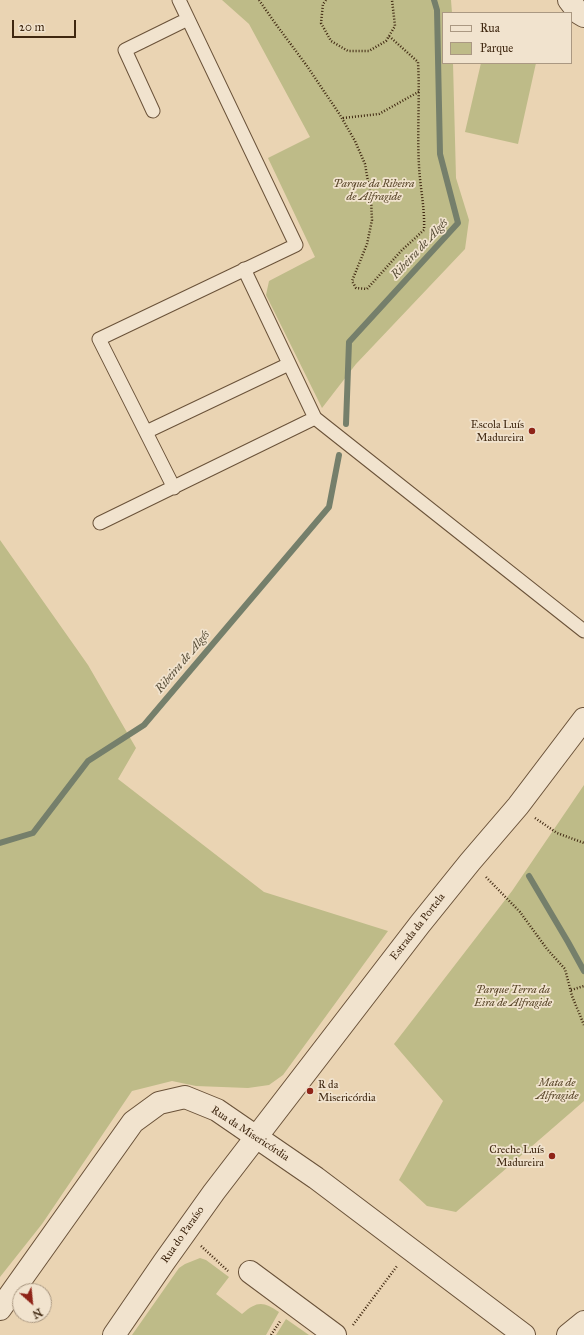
<!DOCTYPE html>
<meta charset="utf-8">
<style>
body{margin:0}
#map{position:relative;width:584px;height:1335px;overflow:hidden;background:#ead4b3;font-family:"IM FELL Great Primer",serif}
canvas{display:block}
.legend{position:absolute;left:442px;top:12px;width:130px;height:52px;box-sizing:border-box;background:#f1e3ce;border:1px solid #aa9882;margin:0;padding:5px 7px;list-style:none;font-size:12px;color:#3f2710}
.legend li{display:flex;align-items:center;gap:8px;height:20px}
.legend b{width:20px;border:1px solid #aa9882}
.north{position:absolute;left:12px;top:1283px;width:40px;height:40px;box-sizing:border-box;background:#f1e3ce;border:1px solid #aa9882;border-radius:50%;rotate:153deg;font-size:11px;font-weight:700;line-height:16px;text-align:center;color:#3f2710}
.north::after{content:'';display:block;margin:auto;width:14px;height:18px;background:#8f2418;clip-path:polygon(50% 0,100% 100%,50% 72%,0 100%)}
.scale{position:absolute;left:12px;top:20px;width:64px;height:18px;box-sizing:border-box;border:2px solid #3f2710;border-top:0;padding-left:5px;font-size:12px;line-height:14px;white-space:nowrap;color:#3f2710;-webkit-text-stroke:3px #f1e3ce;paint-order:stroke}
</style>
<div id="map">
<canvas width="584" height="1335"></canvas>
<ul class="legend">
<li><b style="height:5px;background:#f1e3ce"></b>Rua</li>
<li><b style="height:11px;background:#bebb88"></b>Parque</li>
</ul>
<div class="north">N</div>
<div class="scale">20 m</div>
</div>
<script>
const g = document.querySelector('canvas').getContext('2d');
g.lineJoin = 'round';
function paint(path, color) {
  g.fillStyle = color;
  g.fill(path, 'evenodd');
}
function strokePath(path, color, width, dash) {
  g.strokeStyle = color;
  g.lineWidth = width;
  g.lineCap = dash ? 'butt' : 'round';
  g.setLineDash(dash || []);
  g.stroke(path);
}
function label(font, color, halo, rows, align = 'center') {
  g.font = font + ' "IM FELL Great Primer",serif';
  g.lineWidth = 3.5;
  g.setLineDash([]);
  g.textBaseline = 'middle';
  g.strokeStyle = halo;
  g.fillStyle = color;
  for (const [text, x, y, turn = 0] of rows) {
    g.save();
    g.translate(x, y);
    g.rotate((+turn || 0) * Math.PI / 180);
    g.textAlign = isNaN(turn) ? turn : align;
    if (halo) g.strokeText(text, 0, 0);
    g.fillText(text, 0, 0);
    g.restore();
  }
}
const green = new Path2D(`
 M222,0H451L452,13H443V63H453L456,178L469,220L465,249L356,364L322,408L266,295L269,281L315,257L268,158L310,137L249,24Z
 M481,63H536L518,144L465,132Z
 M0,540L88,665L136,748L118,779L264,892L388,931L283,1075L269,1085L248,1088L196,1086L172,1081L132,1091L42,1224L0,1277Z
 M584,785V1101L456,1212L427,1206L399,1180L443,1101L394,1044L512,891Z
 M200,1258L206,1260L229,1277L216,1294L242,1314C257,1301 263,1301 279,1312L266,1335H132L179,1268L185,1264Z
 M286,1319L309,1335H276Z`);
const stream = new Path2D(`
 M346,424L349,342L458,223L440,154L437,10L434,0
 M0,843L33,833L88,761L144,725L329,507L339,455
 M529,876L568,942L584,971`);
const path = new Path2D(`
 M259,0L275,23L307,66L340,115L355,141L365,164L371,199L372,220L367,244L352,281L356,288L367,289L402,250L424,230C425,208 420,187 419,166C417,131 420,96 418,62L389,36
 M326,0L323,4L321,23L331,41L348,51H369L386,41L395,26L392,0
 M343,118L379,114L420,91
 M535,818L557,833L584,843
 M486,877L520,912L547,949L565,969L572,996L584,1025
 M571,990L584,986
 M201,1246L228,1271
 M353,1325L397,1266
 M271,1335L281,1320`);
const lane = new Path2D(`
 M153,111L125,50L188,19
 M315,418L584,631
 M146,432L289,364
 M174,488L99,339L296,245L179,0
 M100,523L315,418L244,269`);
const street = new Path2D(`
 M569,0L579,13L584,16
 M250,1272L335,1335
 M0,1309L133,1122L159,1103L185,1097L217,1110L316,1178L524,1335
 M114,1335L164,1262L214,1192L420,924L470,862L518,806L584,719
 M568,1335L584,1322`);
const markers = [
 [532,431,4,"#8f2418"],
 [310,1091,4,"#8f2418"],
 [552,1156,4,"#8f2418"]
];
const parkNames = [
 ["Parque da Ribeira",374,184],
 ["de Alfragide",374,197],
 ["Parque Terra da",513,990],
 ["Eira de Alfragide",513,1003],
 ["Mata de",557,1083],
 ["Alfragide",557,1096]
];
const poiNames = [
 ["Escola Luís",524,425],
 ["Madureira",524,438],
 ["R da",318,1085,"left"],
 ["Misericórdia",318,1098,"left"],
 ["Creche Luís",544,1150],
 ["Madureira",544,1163]
];
const streetNames = [
 ["Estrada da Portela",418,927,-52],
 ["Rua da Misericórdia",250,1134,33],
 ["Rua do Paraíso",183,1235,-55]
];
const waterNames = [
 ["Ribeira de Algés",420,249,-47],
 ["Ribeira de Algés",183,662,-50]
];
paint(green, '#bebb88');
strokePath(stream, '#757f6b', 6);
strokePath(lane, '#6a5239', 15);
strokePath(street, '#6a5239', 24);
strokePath(path, '#3f2710', 2.5, [1, 2]);
strokePath(lane, '#f1e3ce', 13);
strokePath(street, '#f1e3ce', 22);
for (const [x, y, r, color] of markers) {
  const dot = new Path2D();
  dot.arc(x, y, r, 0, 2 * Math.PI);
  g.fillStyle = color;
  g.fill(dot);
  strokePath(dot, '#f1e3ce', 1.5);
}
label('italic 11px', '#584528', '#f1e3ce', parkNames);
label('11px', '#3f2710', '#f1e3ce', poiNames, 'right');
label('11px', '#3f2710', '#f1e3ce', streetNames);
label('italic 12px', '#564c36', '#f1e3ce', waterNames);
</script>
